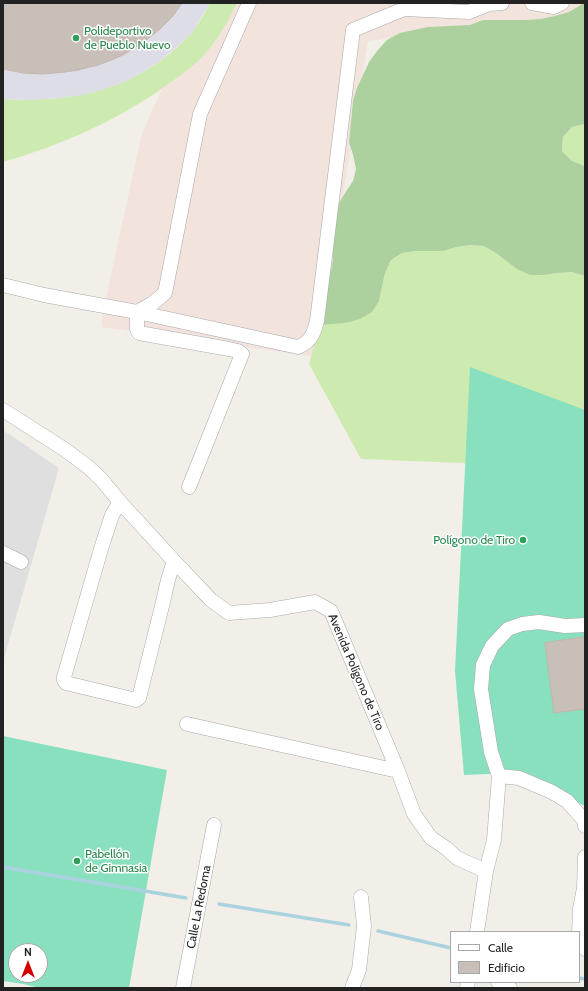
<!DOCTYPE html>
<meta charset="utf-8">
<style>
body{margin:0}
#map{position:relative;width:588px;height:991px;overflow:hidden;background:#f2efe9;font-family:Cabin,sans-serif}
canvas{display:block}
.frame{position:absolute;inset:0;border:4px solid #222;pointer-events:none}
.legend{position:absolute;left:450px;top:931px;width:130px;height:52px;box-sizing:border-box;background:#fff;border:1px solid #a7a7a7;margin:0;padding:5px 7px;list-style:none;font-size:12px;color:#222}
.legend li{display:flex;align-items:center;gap:8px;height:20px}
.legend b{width:20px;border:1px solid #a7a7a7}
.north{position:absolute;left:8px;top:943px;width:40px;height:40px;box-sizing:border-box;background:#fff;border:1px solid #a7a7a7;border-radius:50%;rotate:0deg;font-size:11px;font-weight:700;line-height:16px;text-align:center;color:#222}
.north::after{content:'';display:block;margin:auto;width:14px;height:18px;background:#d40000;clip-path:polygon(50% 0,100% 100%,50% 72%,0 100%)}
</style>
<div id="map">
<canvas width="588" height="991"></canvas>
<div class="frame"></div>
<ul class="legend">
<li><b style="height:5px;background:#fff"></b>Calle</li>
<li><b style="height:11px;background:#c7bfb8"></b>Edificio</li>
</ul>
<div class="north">N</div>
</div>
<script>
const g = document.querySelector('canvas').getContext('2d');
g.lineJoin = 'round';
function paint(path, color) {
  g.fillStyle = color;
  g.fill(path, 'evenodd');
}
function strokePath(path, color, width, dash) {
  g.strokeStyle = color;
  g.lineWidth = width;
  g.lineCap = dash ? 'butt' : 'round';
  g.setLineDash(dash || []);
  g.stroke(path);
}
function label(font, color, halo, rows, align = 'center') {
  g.font = font + ' Cabin,sans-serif';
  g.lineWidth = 3;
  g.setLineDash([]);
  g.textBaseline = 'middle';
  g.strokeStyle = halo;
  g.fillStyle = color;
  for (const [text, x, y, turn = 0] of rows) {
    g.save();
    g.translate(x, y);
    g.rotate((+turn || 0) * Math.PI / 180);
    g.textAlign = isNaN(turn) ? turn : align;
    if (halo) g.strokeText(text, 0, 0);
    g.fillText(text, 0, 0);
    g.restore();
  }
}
const residential = new Path2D(`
 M3,430L59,468L3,662Z`);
const military = new Path2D(`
 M237,3H585V15L368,41L317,357L102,327V316L142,133L162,89L185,72L202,57L213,44L223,29Z`);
const grass = new Path2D(`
 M210,3H237C228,22 217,41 203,56C193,67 181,75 170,83C119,120 62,145 3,162V99C64,102 119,94 168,55C177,48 185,40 192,32C199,23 205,13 210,3Z
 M585,124V166L572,161L562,151L563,137L572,127Z
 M470,245L484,246L496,253L544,275L557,273L572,272L585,276V468L361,459L309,364L320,325L379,301L385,273L391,260L402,253L416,251H443L456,247Z`);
const forest = new Path2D(`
 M584,3H585V124L572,127L563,137L562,151L572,161L585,166V276L572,272L557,273L544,275H530L517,269L496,253L484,246L470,245L456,247L443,251H416L402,253L391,260L385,273L379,301L372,312L360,319L345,323L320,325L326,284L331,271L333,258L332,245L334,218L338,205L345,193L353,181L356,169L353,155L349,142L353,101L357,88L369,62L377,51L387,40L400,33L428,27L470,25L483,20H527L540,19L555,16L569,12Z`);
const pitch = new Path2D(`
 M470,367L585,410V806L511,773L464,775L455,671Z
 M3,736L167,770L129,988H40L23,984L3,981ZM16,951H40V975H16Z`);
const plaza = new Path2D(`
 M182,3H210L193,31L185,40L160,61L136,76L124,82L98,91L83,95L60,98L31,100L3,99V69L16,72L36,74L65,72L91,67L114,59L135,48L160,29L173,16Z`);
const stream = new Path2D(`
 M3,867L186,898
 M219,904L349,925
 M378,931L451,948
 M579,978L585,979`);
const building = new Path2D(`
 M3,3H182L173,16L160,29L145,41L125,54L114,59L98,65L78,70L65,72L43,74L23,73L3,69Z
 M585,637V709L554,713L545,643Z`);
const minor = new Path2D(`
 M532,3L554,7L562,3
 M3,285L44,295L137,312L298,347C311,342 314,333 317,321L353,30L404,9L469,12L489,4L502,3
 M137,312L153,303L165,293L200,114L249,3
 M137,312V329L139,333L229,349L238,351L242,354L189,487
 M3,410L64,449L87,466L101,479L120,502L174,561L211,600L229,613L270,610L315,602L331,611L398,771L414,814L431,838L446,848L457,858L486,871L477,932
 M120,502L112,515L101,549L64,677V680L66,683L132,699L136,700L139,698L163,602L168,580L174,561
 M3,553L21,562
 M187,724L398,771
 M499,776L491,752L481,689L483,665L492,646L508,629L522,624L539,622L565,626L585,625
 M585,857L584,888L580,909L579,933L580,942L585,949
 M486,871L494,840L499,776L519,778L552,792L567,801L584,820L585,826
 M498,982L510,988
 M183,988L214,825
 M352,988L359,970L364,926L361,897
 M467,988L468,982`);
const markers = [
 [76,38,4,"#2e9e5b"],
 [523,540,4,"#2e9e5b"],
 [77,861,4,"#2e9e5b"]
];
const leisureNames = [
 ["Polideportivo",84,31],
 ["de Pueblo Nuevo",84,45],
 ["Polígono de Tiro",515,540,"right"],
 ["Pabellón",85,854],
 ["de Gimnasia",85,868]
];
const streetNames = [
 ["Avenida Polígono de Tiro",356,672,67],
 ["Calle La Redoma",199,907,-79]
];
paint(residential, '#e0dfdf');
paint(military, '#f3e3dd');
paint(grass, '#cdebb0');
paint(forest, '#add19e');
paint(pitch, '#88e0be');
paint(plaza, '#dddde8');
strokePath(stream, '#aad3df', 3.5);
paint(building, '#c7bfb8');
strokePath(building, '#c4b6ab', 1);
strokePath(minor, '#a9a9a9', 15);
strokePath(minor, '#fff', 14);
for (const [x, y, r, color] of markers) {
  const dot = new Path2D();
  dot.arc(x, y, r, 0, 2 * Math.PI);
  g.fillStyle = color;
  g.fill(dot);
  strokePath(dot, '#fff', 1.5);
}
label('12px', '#27864d', '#fff', leisureNames, 'left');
label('12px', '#222', '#fff', streetNames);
</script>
